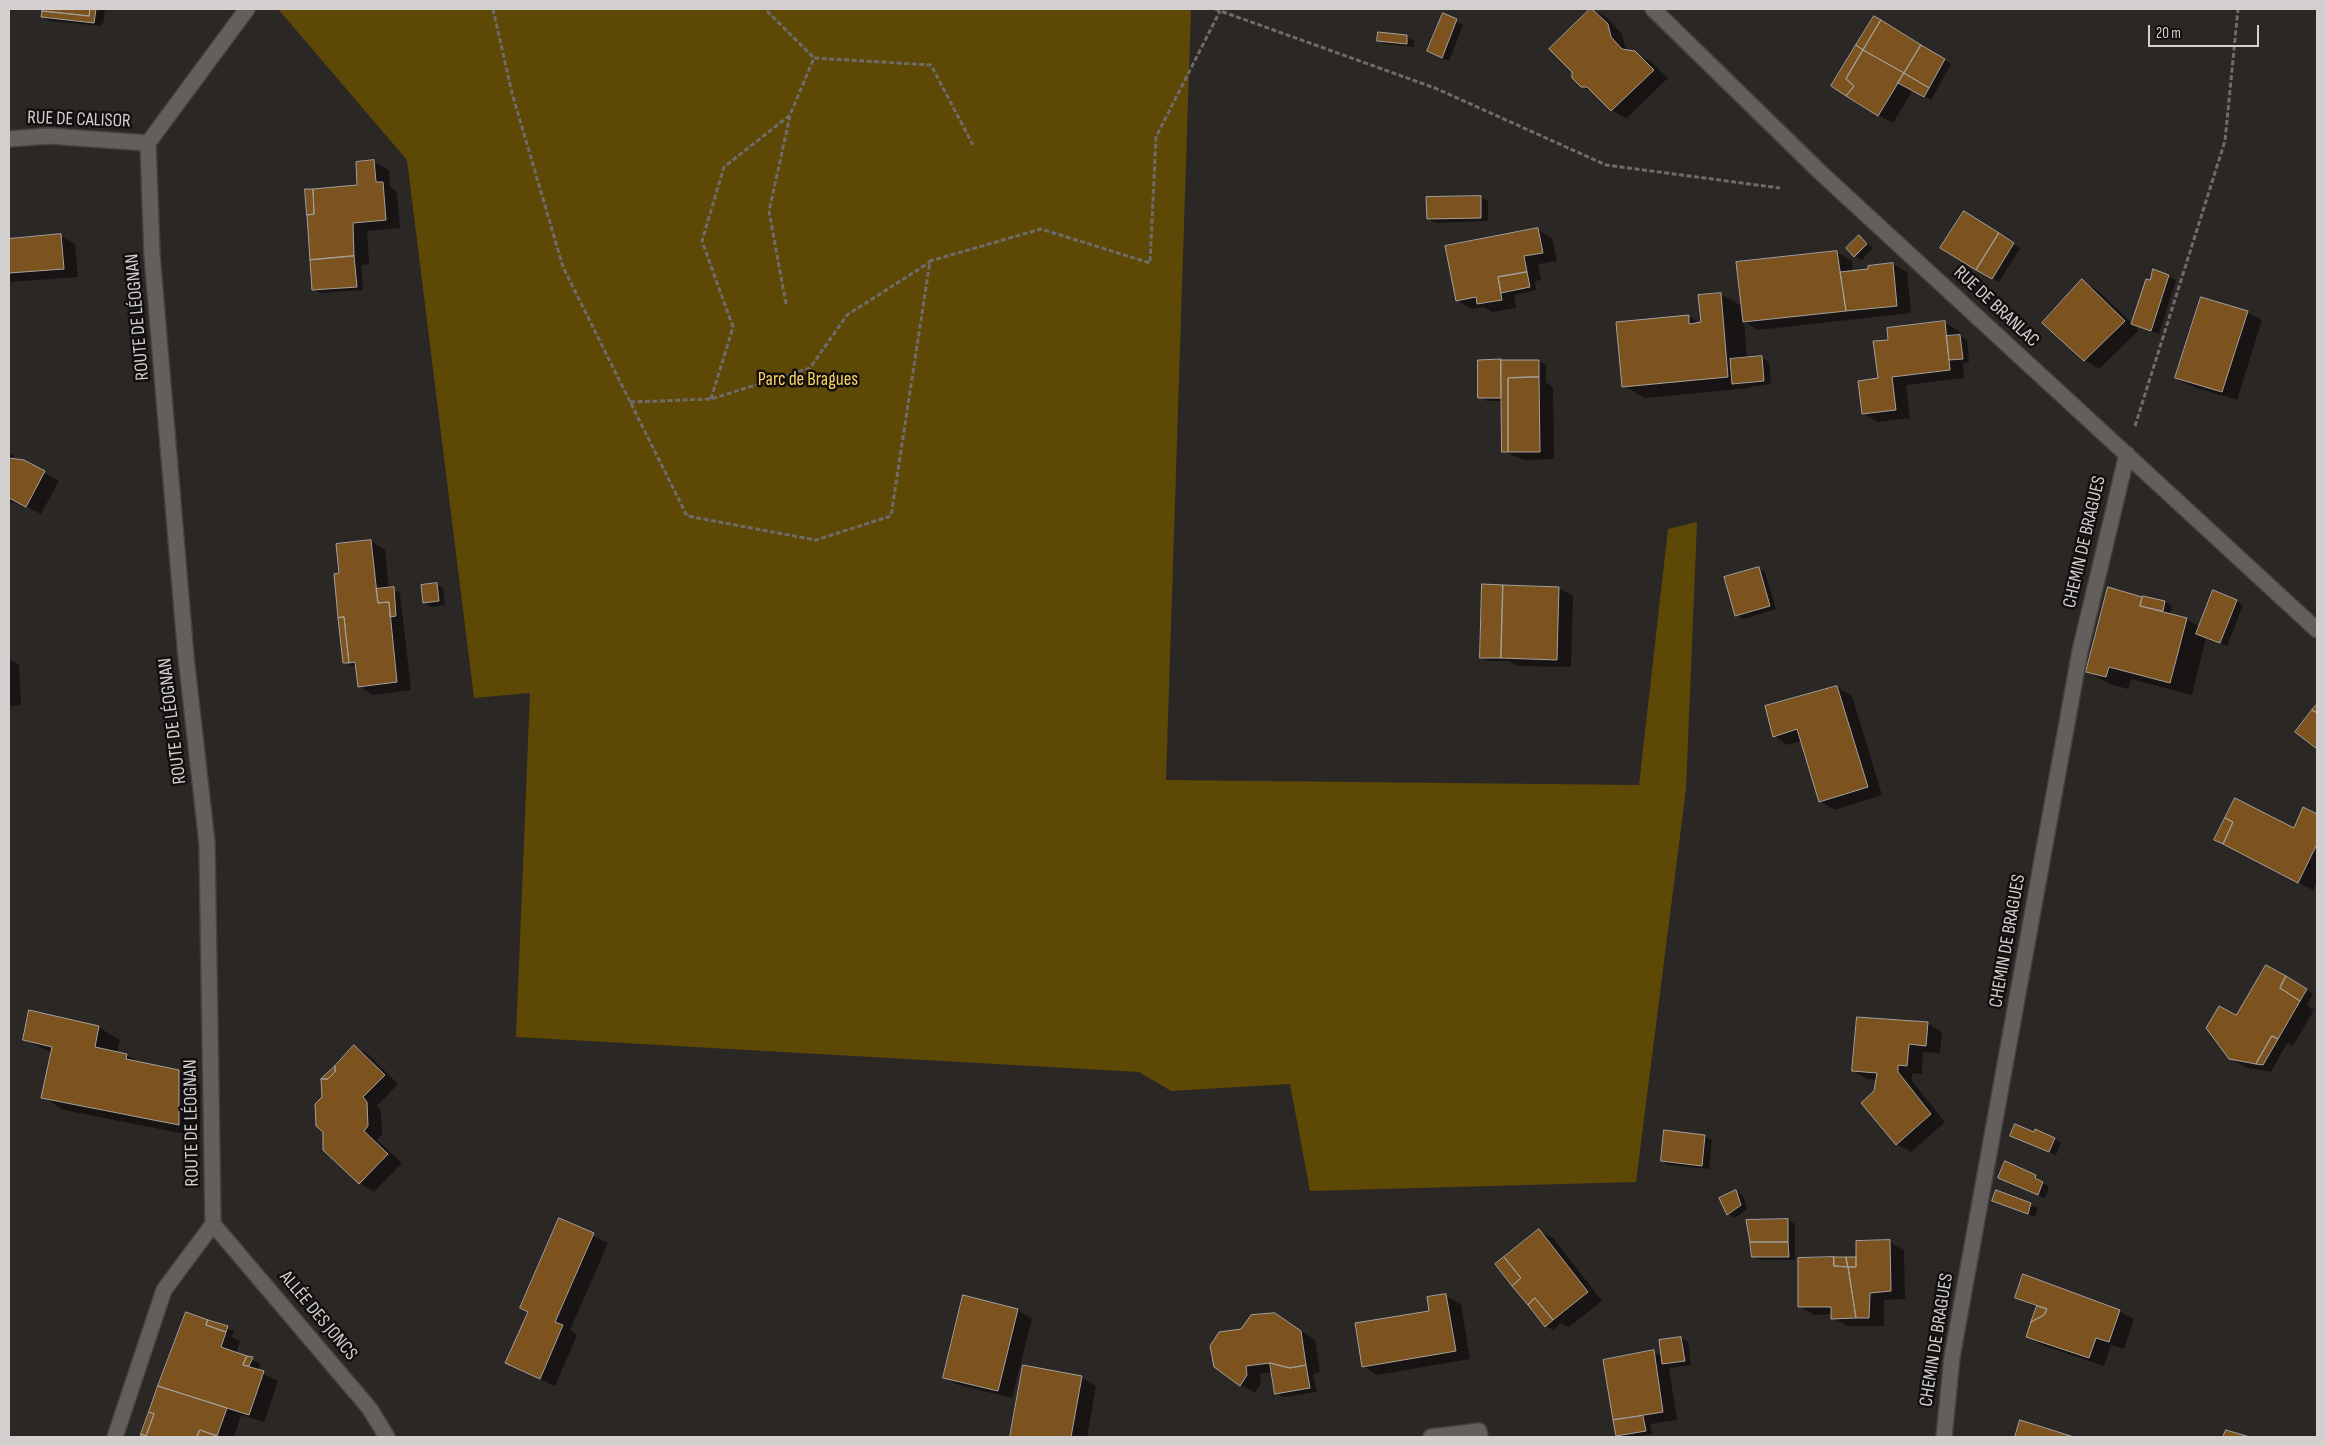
<!DOCTYPE html>
<meta charset="utf-8">
<style>
body{margin:0}
#map{position:relative;width:2326px;height:1446px;overflow:hidden;background:#2b2725;font-family:"Sofia Sans Condensed",sans-serif}
canvas{display:block}
.frame{position:absolute;inset:0;border:10px solid #d3d0cf;pointer-events:none}
.scale{position:absolute;left:2148px;top:25px;width:111px;height:22px;box-sizing:border-box;border:2px solid #d3d0cf;border-top:0;padding-left:6px;font-size:15px;line-height:18px;white-space:nowrap;color:#d3d0cf;-webkit-text-stroke:4px #12100f;paint-order:stroke}
</style>
<div id="map">
<canvas width="2326" height="1446"></canvas>
<div class="frame"></div>
<div class="scale">20 m</div>
</div>
<script>
const g = document.querySelector('canvas').getContext('2d');
g.lineJoin = 'round';
function paint(path, color) {
  g.fillStyle = color;
  g.fill(path, 'evenodd');
}
function strokePath(path, color, width, dash) {
  g.strokeStyle = color;
  g.lineWidth = width;
  g.lineCap = dash ? 'butt' : 'round';
  g.setLineDash(dash || []);
  g.stroke(path);
}
function label(font, color, halo, rows, align = 'center') {
  g.font = font + ' "Sofia Sans Condensed",sans-serif';
  g.lineWidth = 5;
  g.setLineDash([]);
  g.textBaseline = 'middle';
  g.strokeStyle = halo;
  g.fillStyle = color;
  for (const [text, x, y, turn = 0] of rows) {
    g.save();
    g.translate(x, y);
    g.rotate((+turn || 0) * Math.PI / 180);
    g.textAlign = isNaN(turn) ? turn : align;
    if (halo) g.strokeText(text, 0, 0);
    g.fillText(text, 0, 0);
    g.restore();
  }
}
const green = new Path2D(`
 M278,9H1191L1166,780L1639,785L1668,529L1697,522L1686,789L1636,1182L1310,1191L1290,1084L1171,1091L1139,1072L516,1037L530,693L474,698L407,160Z`);
const shadow = new Path2D(`
 M35,9H105L103,24L101,23V26L50,21L43,17V11Z
 M1591,9L1606,17L1622,34L1625,46L1630,51L1650,61L1668,78L1626,119L1612,110L1597,95L1582,86L1573,72L1551,49Z
 M1444,15L1463,25L1449,61L1436,55Z
 M1874,17L1951,64L1931,100L1913,90L1893,123L1878,115Z
 M1407,37L1414,41V47L1385,44L1378,40Z
 M374,162L389,170L390,187L397,192L400,228L367,231L369,264L361,265L363,290L320,293L313,289L358,186Z
 M1481,197L1488,201V221L1435,223L1428,219Z
 M1965,213L2020,248L1999,282L1978,269Z
 M1538,230L1552,238L1557,261L1538,264L1541,280L1535,281L1536,290L1514,295L1516,308L1492,312L1483,307L1471,309L1457,300Z
 M61,236L75,244L78,277L9,282V240Z
 M1859,237L1873,248L1862,260L1855,256Z
 M1837,252L1852,261L1853,272L1870,271L1893,264L1907,272L1911,313L1758,330L1744,322L1747,359L1762,358L1769,362L1771,384L1750,387V388L1645,398L1624,386L1688,316L1702,324L1720,294L1742,306Z
 M2154,270L2176,280L2159,334L2135,326L2139,330L2099,369L2085,360L2043,323L2082,281L2096,289L2132,323Z
 M2247,312L2262,320L2237,400L2191,386L2176,378Z
 M1944,322L1959,331L1960,336L1967,340L1969,362L1963,363L1964,378L1906,385L1910,418L1878,422L1864,414L1879,380L1889,341Z
 M1480,361H1539L1546,365V382L1553,387L1554,459L1524,460L1503,451V401H1487L1480,397Z
 M9,453L13,455V460L24,461L59,481L41,514L21,504L9,502Z
 M371,541L385,550L389,589L400,593L411,690L373,695L359,686L357,666H352L344,662L341,574Z
 M1758,568L1765,572L1776,609L1743,619L1736,615Z
 M436,584L443,588L445,605L431,607L424,603Z
 M1558,588L1573,596L1571,667L1517,666L1509,661H1488L1481,657Z
 M2144,597L2165,602L2172,606L2170,615L2186,619L2200,627L2237,601L2243,605L2227,646L2206,638L2192,695L2131,679L2128,689L2109,684L2087,671Z
 M9,659L19,665L21,705L9,706Z
 M1837,687L1852,696L1882,795L1835,810L1820,801L1802,740L1788,745L1774,736Z
 M2304,809L2317,816V881L2313,890L2215,840L2294,829Z
 M2300,985L2313,994L2307,1005L2314,1010L2293,1046L2287,1043L2271,1072L2245,1067L2230,1058L2236,1017Z
 M1927,1023L1942,1032L1940,1053L1923,1052L1922,1074L1912,1073V1081L1945,1122L1911,1152L1896,1144L1876,1092L1877,1080L1867,1079L1853,1071Z
 M98,1027L120,1040L117,1053L127,1055L141,1063L178,1071L200,1084V1137L64,1110L43,1097L52,1053L24,1039Z
 M355,1047L369,1055L398,1084L377,1106L381,1111L382,1134L377,1140L402,1163L374,1192L360,1183L324,1149L323,1097Z
 M1705,1136L1712,1140L1709,1169L1669,1165L1662,1161Z
 M2018,1139H2055L2061,1143L2056,1155Z
 M2035,1176L2049,1187L2045,1198L2007,1182Z
 M1997,1191L2038,1208L2035,1217L1993,1201Z
 M1736,1192L1743,1196L1747,1209L1735,1218L1728,1214L1721,1199Z
 M560,1220L608,1243L570,1330L577,1335L555,1386L507,1363L529,1312Z
 M1788,1220L1795,1224V1260H1760L1753,1256Z
 M1539,1231L1554,1239L1602,1301L1569,1327L1561,1323L1553,1330L1546,1326Z
 M1890,1242L1904,1250L1905,1299L1884,1300V1326H1847L1833,1318L1832,1314L1814,1315L1799,1306L1857,1258Z
 M1446,1296L1461,1304L1470,1359L1377,1375L1363,1366L1430,1312Z
 M2016,1297L2119,1311L2134,1319L2124,1349L2111,1345L2104,1366L2042,1345L2028,1337L2037,1308Z
 M1017,1310L1032,1319L1012,1398L959,1385L944,1377Z
 M187,1314L234,1331L232,1337L240,1341L236,1353L259,1363L260,1365L258,1371L278,1381L264,1422L241,1415L234,1437H141Z
 M1275,1314L1315,1340L1320,1372L1313,1374L1317,1392L1283,1397L1276,1393L1273,1372L1260,1374L1261,1384L1255,1393L1241,1385V1330Z
 M1681,1338L1688,1342L1691,1365L1669,1368L1677,1420L1650,1424L1652,1434L1634,1437H1621L1617,1435L1605,1361L1653,1352L1663,1357Z
 M1081,1377L1096,1386L1087,1437L1011,1436Z
 M2021,1422L2070,1437H2016Z`);
const building = new Path2D(`
 M42,9H90L89,16L42,11Z
 M90,9H96L94,23L41,17L42,11L89,16Z
 M1590,9H1592L1608,24L1611,37L1622,49L1635,51L1654,70L1611,111L1587,87H1581L1572,78V72L1549,49Z
 M1443,13L1457,19L1442,58L1427,51Z
 M1874,16L1881,20L1863,50L1856,45Z
 M1881,20L1921,45L1904,73L1863,50Z
 M1378,32L1407,35V44L1377,41Z
 M1856,45L1863,50L1846,79L1854,86L1846,96L1831,86Z
 M1921,45L1945,59L1929,88L1904,73Z
 M1863,50L1904,73L1878,116L1846,96L1854,86L1846,79Z
 M1904,73L1929,88L1924,97L1898,83Z
 M374,160L376,182H383L386,220L353,223L354,256L310,260L307,215L314,214L313,189L357,185L356,162Z
 M305,189H313L314,214L307,215Z
 M1481,196V218L1427,219L1426,197Z
 M1964,211L1999,233L1976,270L1940,248Z
 M1538,228L1543,253L1524,256L1527,272L1498,277L1502,300L1477,304L1476,297L1456,301L1445,246Z
 M1999,233L2014,243L1992,279L1976,270Z
 M61,234L64,269L9,273V239Z
 M1859,235L1867,244L1854,257L1846,248Z
 M1837,251L1846,311L1743,322L1736,262Z
 M354,256L357,287L312,290L310,260Z
 M1893,263L1897,306L1846,311L1840,272L1868,269V266Z
 M2153,269L2169,275L2151,331L2131,324L2146,279L2150,280Z
 M1527,272L1530,287L1501,293L1498,277Z
 M2082,279L2125,321L2084,361L2042,323Z
 M1721,293L1728,377L1622,387L1616,322L1689,315V324L1701,322L1698,295Z
 M2201,297L2248,311L2222,392L2175,378Z
 M1945,321L1950,370L1892,377L1896,410L1862,414L1858,381L1878,378L1873,341L1888,340L1887,328Z
 M1960,335L1963,359L1949,360L1946,336Z
 M1762,356L1764,381L1732,384L1730,359Z
 M1478,360L1501,359V398H1478Z
 M1501,360H1539V377L1508,378V452H1502Z
 M1539,377L1540,452H1508V378Z
 M9,458L24,460L45,471L26,507L9,498Z
 M371,540L378,603L389,602L397,682L358,687L355,662L349,663L344,617L338,618L334,574L339,573L336,544Z
 M1759,567L1770,606L1735,616L1724,577Z
 M437,583L439,601L423,603L421,585Z
 M1482,584L1503,585L1501,658H1480Z
 M1503,585L1559,587L1557,660L1501,658Z
 M394,587L396,616L390,617L389,602L378,603L376,589Z
 M2108,587L2142,597L2140,606L2187,618L2170,683L2109,667L2106,677L2086,672Z
 M2213,590L2237,600L2220,643L2196,634Z
 M2143,596L2165,601L2163,611L2140,606Z
 M344,617L349,663H343L338,618Z
 M1837,686L1868,787L1819,802L1797,729L1773,737L1765,706Z
 M2317,704V713L2312,710Z
 M2312,710L2317,713V749L2295,732Z
 M2235,798L2294,828L2303,807L2317,814V844L2298,883L2223,844L2233,822L2225,818Z
 M2225,818L2233,822L2223,844L2214,840Z
 M2266,965L2286,976L2280,988L2300,1001L2278,1039L2272,1036L2256,1064L2229,1059L2206,1028L2219,1006L2236,1015Z
 M2286,976L2307,989L2300,1001L2280,988Z
 M29,1010L99,1026L95,1047L127,1054L126,1059L179,1070V1125L41,1098L52,1047L23,1040Z
 M1857,1017L1928,1022L1926,1046L1909,1044L1907,1066L1898,1065V1072L1931,1114L1896,1145L1861,1103L1874,1091L1877,1073L1852,1071Z
 M2272,1036L2278,1039L2263,1065L2256,1064Z
 M354,1045L385,1075L363,1097L367,1102L368,1126L364,1131L388,1154L359,1184L323,1150V1132L316,1126L315,1104L322,1097L321,1079H328L335,1072V1066Z
 M335,1066V1072L328,1079H321Z
 M2015,1124L2034,1132L2035,1129L2055,1138L2049,1152L2010,1136Z
 M1664,1130L1705,1135L1702,1166L1661,1161Z
 M2005,1161L2036,1175L2035,1178L2043,1182L2038,1195L1998,1178Z
 M1736,1190L1741,1205L1727,1215L1719,1198Z
 M1996,1190L2031,1203L2028,1214L1992,1201Z
 M559,1218L594,1233L555,1322L563,1325L540,1379L505,1363L528,1312L520,1308Z
 M1788,1219V1242H1750L1746,1220Z
 M1539,1229L1588,1292L1553,1320L1535,1298L1528,1305L1512,1286L1521,1278L1504,1257Z
 M1890,1240L1891,1291L1870,1293L1869,1318H1856L1848,1267H1856V1241Z
 M1750,1242H1788L1789,1257H1752Z
 M1504,1257L1521,1278L1512,1286L1495,1264Z
 M1834,1257H1846L1848,1267L1834,1266Z
 M1834,1257V1266L1848,1267L1856,1318L1831,1319V1307H1798V1258Z
 M1846,1257H1856V1267H1848Z
 M2023,1274L2120,1310L2109,1342L2096,1338L2089,1358L2026,1337L2031,1322L2044,1315L2047,1309L2015,1298Z
 M1446,1294L1456,1351L1362,1367L1355,1323L1429,1311L1427,1297Z
 M963,1295L1018,1309L998,1391L943,1378Z
 M1535,1298L1553,1320L1545,1327L1528,1305Z
 M2037,1306L2047,1309L2044,1315L2031,1322Z
 M186,1312L208,1320L206,1325L226,1332L221,1347L247,1356L243,1365L264,1371L249,1415L158,1386Z
 M1275,1313L1301,1331L1306,1365L1290,1368L1270,1363L1246,1366L1247,1375L1240,1386L1214,1367L1210,1346L1219,1332L1241,1329L1251,1315Z
 M208,1320L228,1326L226,1332L206,1325Z
 M1681,1337L1685,1361L1662,1364L1659,1340Z
 M1654,1350L1663,1412L1613,1420L1603,1360Z
 M247,1356L253,1357L249,1366L243,1365Z
 M1270,1363L1290,1368L1306,1365L1310,1388L1275,1394Z
 M1023,1365L1082,1376L1071,1437H1010Z
 M158,1386L227,1408L217,1436L200,1430L197,1437H140L141,1434L146,1436L154,1414L149,1412Z
 M149,1412L154,1414L146,1436L141,1434Z
 M1643,1416L1646,1431L1616,1436L1613,1420Z
 M2020,1420L2074,1437H2015Z
 M200,1430L217,1436L216,1437H197Z
 M2226,1430L2250,1437H2223Z`);
const path = new Path2D(`
 M493,9L512,93L563,267L687,516L816,540L891,516L930,261L1041,229L1150,263L1156,137L1220,11
 M1215,9L1435,88L1606,165L1780,188
 M767,11L814,58
 M786,304L769,211L790,116
 M711,399L733,327L702,241L724,167L790,115L814,58L931,65L973,145
 M630,402L711,399L810,368L847,315L930,262
 M2135,426L2225,141L2238,9`);
const minor = new Path2D(`
 M1653,9L1821,173L2317,630
 M9,139L49,136L148,143
 M213,1224L370,1409L387,1437
 M1431,1437L1479,1431L1480,1437
 M1944,1437L1952,1357L2080,651L2127,454`);
const tertiary = new Path2D(`
 M115,1437L164,1290L213,1224L207,843L186,657L152,255L148,143L247,9`);
const streetNames = [
 ["RUE DE CALISOR",79,120,2],
 ["RUE DE BRANLAC",1996,307,43],
 ["ROUTE DE LÉOGNAN",138,317,-95],
 ["CHEMIN DE BRAGUES",2085,542,-77],
 ["ROUTE DE LÉOGNAN",173,721,-97],
 ["CHEMIN DE BRAGUES",2008,941,-80],
 ["ROUTE DE LÉOGNAN",192,1123,-91],
 ["ALLÉE DES JONCS",318,1316,50],
 ["CHEMIN DE BRAGUES",1937,1340,-81]
];
const parkNames = [
 ["Parc de Bragues",808,380]
];
paint(green, '#5d4806');
paint(shadow, '#0007');
paint(building, '#7c521f');
strokePath(building, '#a4a09c', 1);
strokePath(minor, '#464240', 18);
strokePath(tertiary, '#464240', 18);
strokePath(path, '#6f6b6a', 3, [5, 2.5]);
strokePath(minor, '#645f5c', 15);
strokePath(tertiary, '#645f5c', 15);
label('19px', '#d3d0cf', '#12100f', streetNames);
label('19px', '#fbd161', '#12100f', parkNames);
</script>
